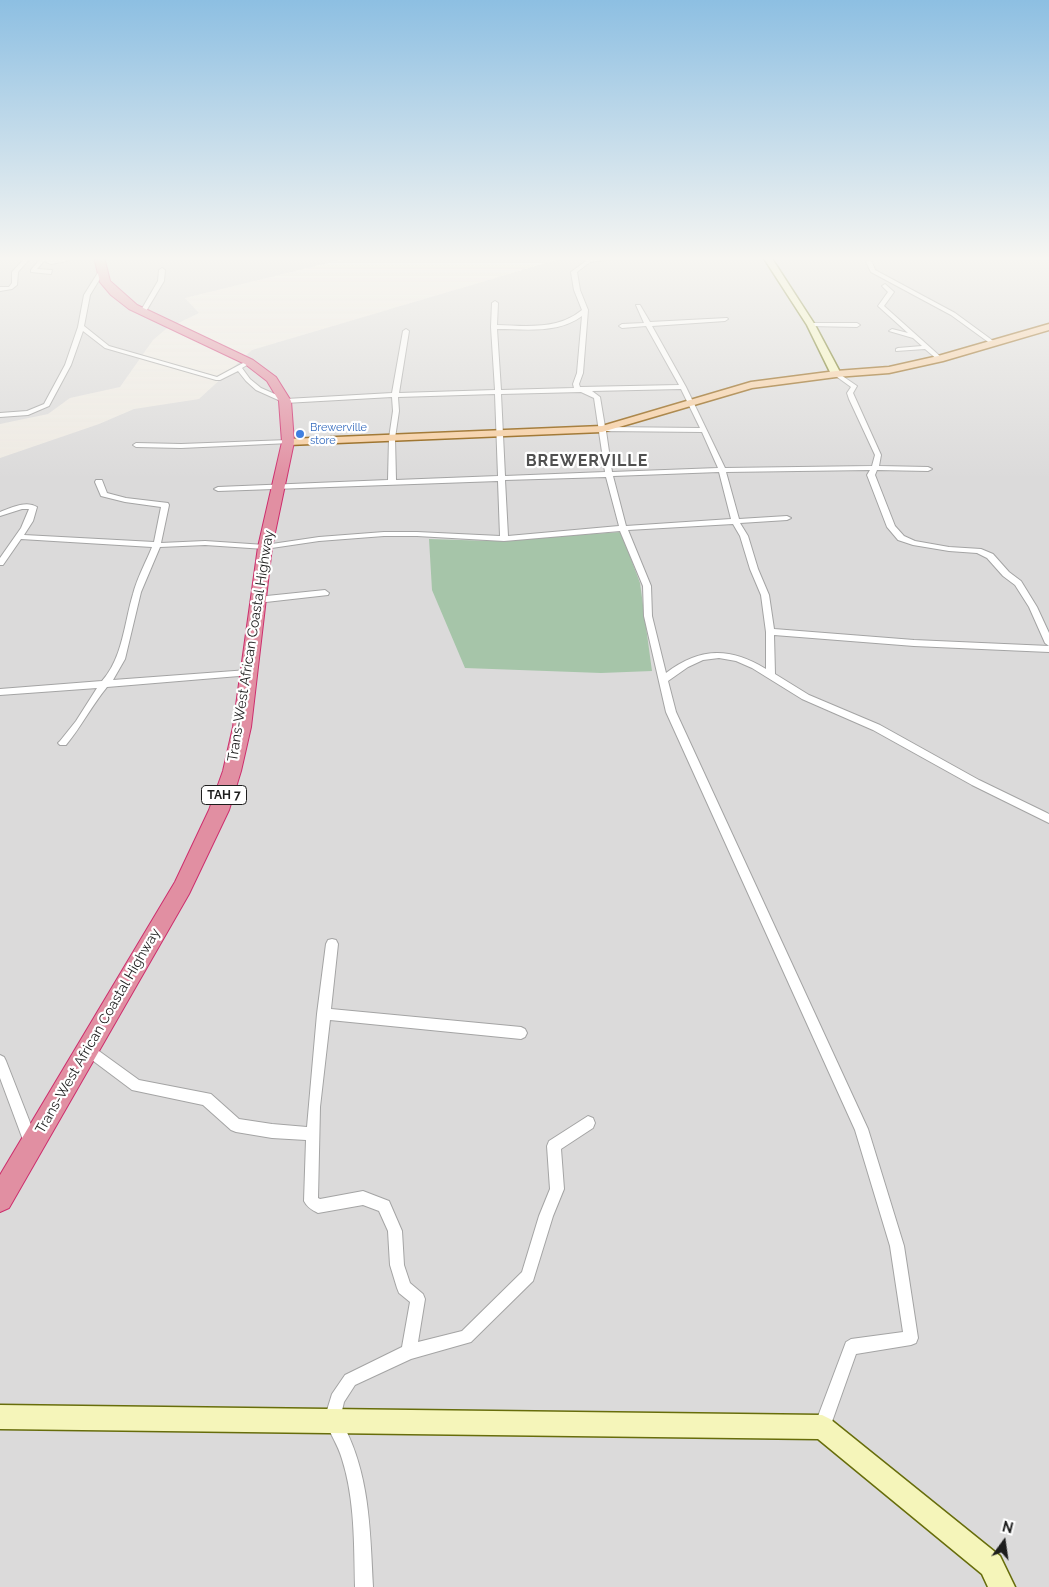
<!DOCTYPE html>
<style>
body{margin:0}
#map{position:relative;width:1049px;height:1587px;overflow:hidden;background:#eeeae3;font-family:Raleway,sans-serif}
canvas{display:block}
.north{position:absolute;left:979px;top:1517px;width:50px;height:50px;-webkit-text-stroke:4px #fff;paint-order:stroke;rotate:14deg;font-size:14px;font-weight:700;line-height:20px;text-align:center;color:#1d1d1d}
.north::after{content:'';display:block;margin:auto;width:18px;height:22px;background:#1d1d1d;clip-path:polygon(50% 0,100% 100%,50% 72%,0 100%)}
</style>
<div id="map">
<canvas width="1049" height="1587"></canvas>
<div class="north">N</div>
</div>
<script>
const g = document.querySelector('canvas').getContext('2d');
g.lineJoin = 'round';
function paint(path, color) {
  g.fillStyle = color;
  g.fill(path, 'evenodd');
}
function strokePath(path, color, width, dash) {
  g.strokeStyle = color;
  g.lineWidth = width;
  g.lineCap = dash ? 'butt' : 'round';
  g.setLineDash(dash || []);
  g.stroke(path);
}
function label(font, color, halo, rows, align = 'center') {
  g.font = font + ' Raleway,sans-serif';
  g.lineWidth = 4.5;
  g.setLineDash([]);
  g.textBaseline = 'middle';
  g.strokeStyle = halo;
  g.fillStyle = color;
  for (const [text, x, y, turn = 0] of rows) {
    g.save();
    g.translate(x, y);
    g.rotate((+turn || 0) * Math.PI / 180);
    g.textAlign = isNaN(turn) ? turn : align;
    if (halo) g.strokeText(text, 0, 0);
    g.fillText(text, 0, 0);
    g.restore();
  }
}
const residential = new Path2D(`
 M0,257H353L185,298L199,313L166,329L153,340L120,387L70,398L48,414L0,424Z
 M566,257H1049V1587H0V458L99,424L134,409L199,399L252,350Z`);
const cemetery = new Path2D(`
 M621,532L640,583L652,671L601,673L465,668L432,590L429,539L492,541Z`);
const street = new Path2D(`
 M26,257H31L18,272L17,285L12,289L0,291V287H9L12,283V272Z
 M42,257H48L47,259C53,261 61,258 67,261L51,264L44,261L37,269L52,270L51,274L31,272V270Z
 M585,257H591V259L611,257L614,259L590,262L577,272L580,290L588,310L583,373L579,384L580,387L679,385L646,326L622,328L619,326L622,324L644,323L636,305H640L650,322L727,318L728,319L725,321L652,326L686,387L725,468L872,466L875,455L849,399L847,393L851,387L833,374L838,373L857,386L853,393L881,455L879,466L928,467L932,469L928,471L877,470L875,475L895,526L904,536L915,541L949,547L981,549L993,554L1009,572L1021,581L1037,607L1049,633V646L1045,643L1029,607L1015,585L1003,576L987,558L977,553L949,551L913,545L898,540L887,527L867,475L870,470L726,472L739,519L787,516L791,518L787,520L740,523L748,536L758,569L769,595L774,629L914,640L1049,646V652L914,646L774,635L775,674L809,695L880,725L979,780L1045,812L1049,814V823L972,785L873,730L802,699L752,668L736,661L719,658L703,660L688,667L668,681L676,712L868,1129L904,1246L918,1338L916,1343L911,1345L856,1354L828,1433L822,1435L816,1433L814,1427L846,1342L851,1339L903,1332L890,1246L855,1130L666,712L644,616L643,586L620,531L504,541L417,536H384L319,541L265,549L205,545L160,547L141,592L125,659L113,680L248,670L251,671L252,673L251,675L107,687C92,705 81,727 66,745H60L58,743L60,741L76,721L97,688L0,695V689L102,681C123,657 124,624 133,594C137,578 146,562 152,547L21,539L3,565H0V558L21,528L29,509H22L0,516V512C11,508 26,500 37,507L33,521L24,535L154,542L161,507L125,502L101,496L95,482L96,480H102L107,493L126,498L168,503L169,505L161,543L205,541L265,545L319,537L384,532H417L500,536L498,481L218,491L214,489L218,487L388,480L389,438L393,411L392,397L285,403L256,390L246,381L238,371L220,380H216L105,348L83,331L71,365L49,406L28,415L0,417V413L27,411L44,404L65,365L78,327L84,295L99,271L104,272L90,295L84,326L109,346L217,377L243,363H247V365L242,368L250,379L261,388L286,399L392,393L403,331L406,329L409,331L399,393L495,390L491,327L492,303L495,301L498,303L497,325C527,326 558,330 582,310L574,290L571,272L586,261ZM582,316L577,373L573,384L574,388L501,390L497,329C525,329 558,334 582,316ZM681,389L700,428L605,427L600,397L592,391ZM581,392L594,398L605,472L505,476L501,394ZM495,394L498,476L396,480L395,438L399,411L398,397ZM606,431L702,432L718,468L612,472ZM719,472L731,519L626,526L613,476ZM606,477L619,526L508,536L505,480ZM733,524L740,536L750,569L761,595L766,632V669C730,647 700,647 666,673L652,616L651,586L628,530Z
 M869,260L872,262L875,270L955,313L996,343L991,344L951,315L871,272L866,262Z
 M162,268L165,270L164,281L145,313H141L140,312L158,281L159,270Z
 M885,284L894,292L884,306L942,358V360H938L925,349L896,351V349L898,348L922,346L913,338L889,331L892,329L908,333L878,306L888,292L882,286Z
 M811,323H857L860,325L857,327L809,326V324Z
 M288,440L290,441V443L181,448L136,447L133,445L136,443L181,444Z
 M325,590L329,593L328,595L257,603L253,600L257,597Z
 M332,939L336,940L338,944L331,1009L521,1027L525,1029L527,1033L525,1037L521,1039L330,1020L320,1107L318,1198L320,1199L363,1191L389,1201L402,1231L404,1265L410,1283L423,1294L425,1299L418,1342L462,1331L522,1272L539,1216L550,1189L547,1146L549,1141L588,1116L593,1118L595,1123L593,1128L561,1149L564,1189L553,1216L533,1281L471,1342L411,1359L355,1385L344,1402L340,1419C370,1471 370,1529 373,1587H355C354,1544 355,1500 342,1459C338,1445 330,1433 324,1420L332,1394L345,1375L402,1347L410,1302L399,1293L397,1288L390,1265L388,1231L379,1211L363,1205L318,1213C312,1210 307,1207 304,1201L306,1140L272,1138L236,1132L231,1130L203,1105L132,1090L84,1054L82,1050L84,1046L88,1044L92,1046L139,1080L206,1093L211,1094L239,1119L272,1124L307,1127L317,1014L326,944L328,940Z
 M0,1055L4,1057L6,1061L38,1143L36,1148L31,1150L26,1148L0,1078Z`);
const secondary = new Path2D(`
 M763,257H771L815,325L841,374L839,376H833L831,374L807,325Z
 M0,1405L822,1415L830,1419L1000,1556L1015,1587H988L982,1574L818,1439L0,1429Z`);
const primary = new Path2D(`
 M1049,324V330L943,361L889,373L836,377L752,388L602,432L288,445L282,442L288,439L602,426L751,382L836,371L889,367L938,356Z`);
const highway = new Path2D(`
 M94,257H104L110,281L137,305L253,360L276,377L291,401L294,442L272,547L251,727L241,771L229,810L189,894L9,1208L0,1212V1175L175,882L209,810L223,771L233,727L258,547L282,442L279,401L267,381L245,364L129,309L111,295L100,282Z`);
const markers = [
 [300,434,5,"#3f7fe0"]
];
const farShopnames = [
 ["Brewerville",310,428],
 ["store",310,441]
];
const shields = [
 [224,795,45]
];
const shieldNames = [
 ["TAH 7",224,795]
];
const streetNames = [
 ["Trans-West African Coastal Highway",251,646,-81],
 ["Trans-West African Coastal Highway",98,1031,-60]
];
const farDistrictnames = [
 ["BREWERVILLE",587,461]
];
paint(residential, '#dbdada');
paint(cemetery, '#a6c5a9');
strokePath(street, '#a4a4a4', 2);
strokePath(secondary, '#676d0b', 3);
strokePath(primary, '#8d5b09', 3);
strokePath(highway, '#cd2e6d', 2);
paint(street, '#fff');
paint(secondary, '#f5f5ba');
paint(primary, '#f6cda0');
paint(highway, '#e18fa2');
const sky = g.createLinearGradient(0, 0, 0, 479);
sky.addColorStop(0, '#8dbfe2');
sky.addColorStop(0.54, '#f7f6f2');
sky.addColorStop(1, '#f7f6f200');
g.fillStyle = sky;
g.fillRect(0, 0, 1049, 479);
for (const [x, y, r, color] of markers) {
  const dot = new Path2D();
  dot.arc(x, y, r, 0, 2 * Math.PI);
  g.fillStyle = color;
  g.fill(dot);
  strokePath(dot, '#fff', 2);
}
label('11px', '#366cbe', '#fff', farShopnames, 'left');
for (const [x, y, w] of shields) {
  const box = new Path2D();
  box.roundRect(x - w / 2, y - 9.5, w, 19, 4);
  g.fillStyle = '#fff';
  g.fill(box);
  strokePath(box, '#1d1d1d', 1);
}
label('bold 12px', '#1d1d1d', null, shieldNames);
label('14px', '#1d1d1d', '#fff', streetNames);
g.letterSpacing = '1px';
label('bold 16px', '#505050', '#fff', farDistrictnames);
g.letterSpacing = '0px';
</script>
